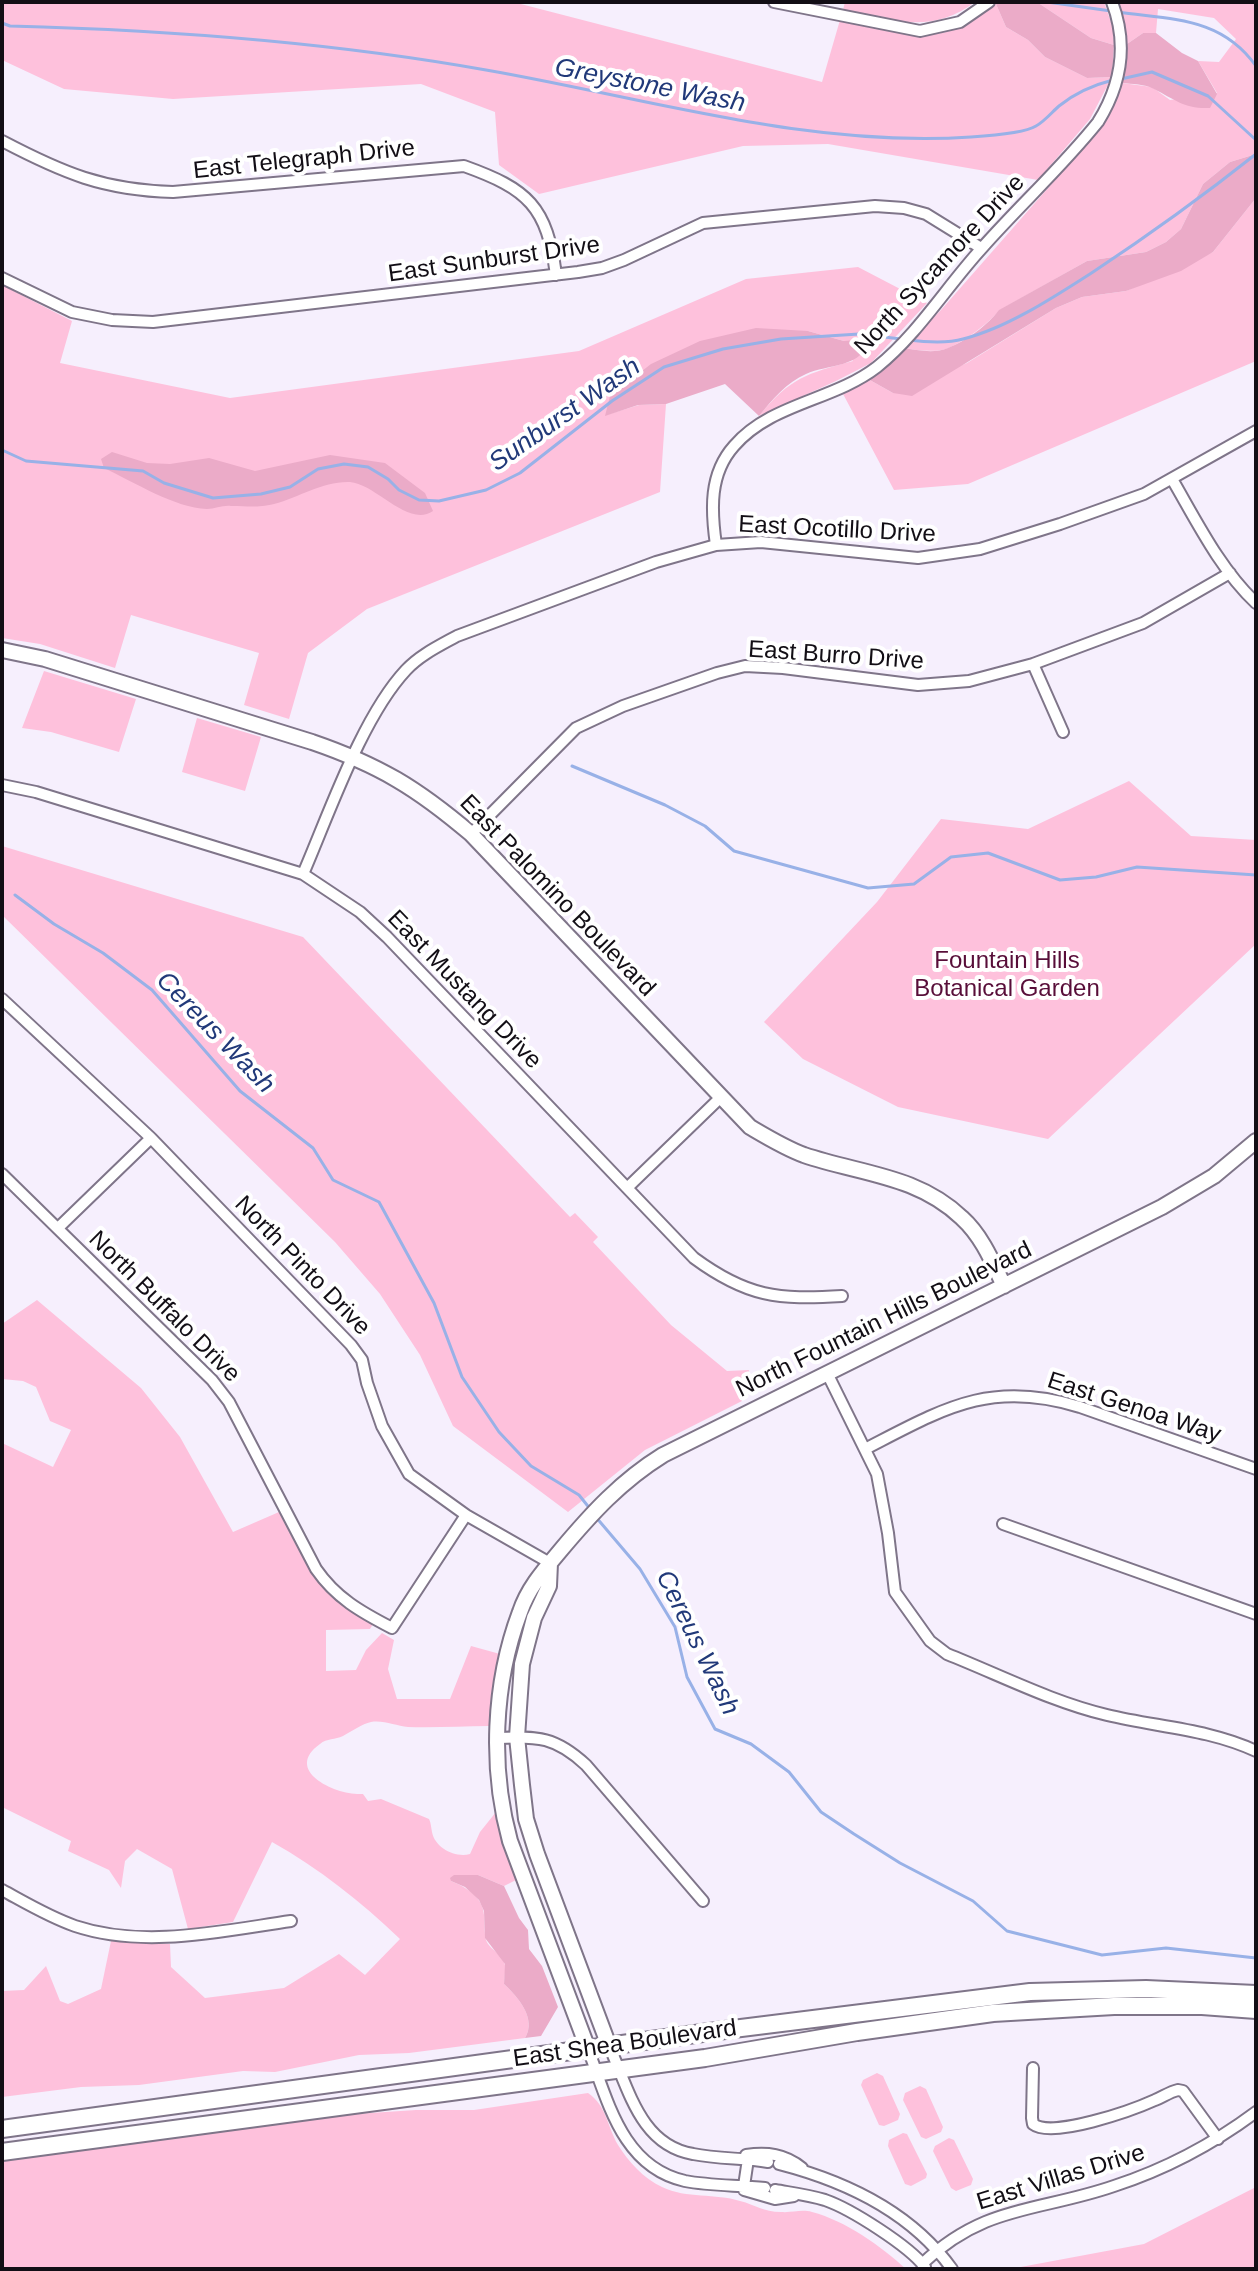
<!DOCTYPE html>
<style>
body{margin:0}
#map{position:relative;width:1258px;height:2271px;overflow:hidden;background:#f6effd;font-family:Arial,sans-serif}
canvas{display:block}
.frame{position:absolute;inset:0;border:4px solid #120e15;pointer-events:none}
</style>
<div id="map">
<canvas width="1258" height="2271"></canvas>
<div class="frame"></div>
</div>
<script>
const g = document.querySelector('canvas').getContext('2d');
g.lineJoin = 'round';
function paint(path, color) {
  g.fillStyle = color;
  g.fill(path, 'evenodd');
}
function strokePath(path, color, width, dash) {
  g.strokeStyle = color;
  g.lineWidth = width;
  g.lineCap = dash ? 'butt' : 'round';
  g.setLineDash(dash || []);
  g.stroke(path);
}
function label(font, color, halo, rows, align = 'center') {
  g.font = font + ' Arial,sans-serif';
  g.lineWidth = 8;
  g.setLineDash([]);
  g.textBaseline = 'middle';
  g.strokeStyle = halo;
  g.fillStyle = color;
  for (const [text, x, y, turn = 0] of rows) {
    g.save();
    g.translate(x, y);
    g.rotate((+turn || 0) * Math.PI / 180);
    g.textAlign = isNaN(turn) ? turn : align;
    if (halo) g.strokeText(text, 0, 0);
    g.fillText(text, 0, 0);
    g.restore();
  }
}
const green = new Path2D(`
 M2,2H513L822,82L840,20C874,27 912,41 946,32C964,27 980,14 996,4L1006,27L1028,40L1045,57L1087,78L1112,77L1090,119L1038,180L828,144L743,146L539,194L499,165L495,112L421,84L173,99L64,89L2,60Z
 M845,2H975C932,35 892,20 843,10Z
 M1037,2H1104L1113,28L1114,45L1091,38Z
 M1118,2H1256V154L1230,162L1203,184L1181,229L1166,242L1146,252L1087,261L1000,310C989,323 958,347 942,350C928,352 916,350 903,348L941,310L1098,131L1122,83L1152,87L1170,100L1217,93L1198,61L1219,62L1236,39L1214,18L1158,9L1156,33H1143L1127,44Z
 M1256,198V361L968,484L894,490L842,392L868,379L893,393L967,363L1056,308L1082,297L1126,291L1213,252Z
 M858,267L927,303L871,363L836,381L759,416C791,377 806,374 853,361L844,341L808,331L606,415L639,405L666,404L660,492L367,609L308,653L289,719L244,705L259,653L131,615L115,668L40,644L2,638V285L72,321L60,363L230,398L579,351L746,279Z
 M44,671L136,699L119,752L51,732L22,728Z
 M197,718L261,737L245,791L182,772Z
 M1129,781L1191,836L1256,840V944L1048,1139L898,1107L803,1059L764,1022L877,902L941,819L1028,829Z
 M2,846L303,937L570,1217L575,1213L598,1237L593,1242L671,1325L727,1371L749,1370L742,1401L645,1450L568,1512L453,1426L420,1355L380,1294L335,1242L2,915Z
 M37,1300L141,1388L180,1437L233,1532L279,1512C304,1561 321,1599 373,1624L370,1629L326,1630V1671L356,1670L366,1650L382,1633L394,1640L388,1669L397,1699H450L471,1646L500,1654L491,1698L489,1726C462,1726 435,1728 408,1727C396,1726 384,1720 371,1722C362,1724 352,1731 343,1736C335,1740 327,1738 320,1744C282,1771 337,1796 363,1794L368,1801L381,1799L429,1819C431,1823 431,1827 432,1832C435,1848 455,1858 470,1854L480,1832L496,1812L518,1879L504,1886L478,1875L451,1881C466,1887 483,1897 484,1915C485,1923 484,1932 486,1940C490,1951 503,1953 505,1965C506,1970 504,1978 504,1984C518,1997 537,2019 525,2038L409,2053L359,2055L275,2072L243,2071L139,2085L81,2087L2,2097V1991L24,1990L46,1966L60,2001L68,2004L101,1989L111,1941L170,1944L171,1967L205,1998L284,1988L339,1954L365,1975L400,1939C360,1901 320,1869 272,1842L233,1922L188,1929L172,1869L137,1849L125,1861L121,1888L109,1870L68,1851L71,1841L2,1807V1443L53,1467L71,1430L50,1421L36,1387L23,1381L2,1379V1324Z
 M877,2073L883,2076L900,2114L898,2120L884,2126L879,2125L861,2085L863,2080Z
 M920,2086L926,2089L943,2127L941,2132L926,2139L921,2137L903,2100L905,2093Z
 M588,2093C607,2106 607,2126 618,2145C628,2161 644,2179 662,2187C687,2199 715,2193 740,2201C756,2205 763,2212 781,2212C792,2213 801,2209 812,2212C846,2221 881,2246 906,2269H2V2160L355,2114L416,2110H474Z
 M903,2133L907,2134L927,2174L926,2178L911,2186L905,2184L888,2146L889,2140Z
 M949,2138L954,2140L973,2179L971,2185L956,2191L951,2188L933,2151L935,2146Z
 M1256,2187V2269H1010L1144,2244Z`);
const forest = new Path2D(`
 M998,2H1037L1091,38L1114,45L1112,77L1087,78L1045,57L1028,40L1006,27L996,4Z
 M1143,33H1156L1182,53L1198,61L1217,94L1210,108C1184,109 1176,100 1154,89C1145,84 1132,84 1122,83L1127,44Z
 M1256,154V198L1213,252L1181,271L1126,291L1082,297L1056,308L912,396L893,393L868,379L903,348C917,350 934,354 948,348C966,341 988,325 999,310L1087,261L1146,252L1166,242L1181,229L1203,184L1230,162Z
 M756,328L808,331L844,341L869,339C864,368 827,364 806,374C787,382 772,400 759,416L725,384L666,404L638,405L605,416L610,396L651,364L700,341Z
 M112,452L147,463L170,464L209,458L255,471L330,455L385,463L425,493L433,511C408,528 376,484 350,482C323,481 300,497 274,504C256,508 249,506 231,506C223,505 215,509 207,509C175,508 134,482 104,468L101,459Z
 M454,1875H478L504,1886L519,1918L528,1930L529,1949L542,1966L558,2007L541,2036L525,2038C537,2019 518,1997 504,1984L505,1964L485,1938L484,1911L479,1900L465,1887L451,1881L450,1878Z`);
const stream = new Path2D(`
 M1047,2L1111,11
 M1118,12C1173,20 1221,17 1256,66
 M2,23L10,26C170,30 329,42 486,70C647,98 807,148 971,137C986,136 1025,133 1036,126C1045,121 1052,112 1059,106C1075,93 1093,85 1113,80
 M1121,79L1152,72L1208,96L1256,140
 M908,340C925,342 946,344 963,339C1007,328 1054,297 1093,272C1149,235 1203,196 1256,154
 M2,450L26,461L143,471L164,483L213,498L261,494L290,487L318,469L344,464L368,467L388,479L399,490L419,500L439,501L486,490L520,473L612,401L664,367L723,349L781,339L859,334L901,339
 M572,766L665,805L705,826L734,851L868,888L914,884L951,857L988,853L1060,880L1096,877L1137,867L1256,875
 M15,895L54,924L103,953L152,990L240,1091L313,1148L333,1180L379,1202L434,1303L462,1377L499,1432L531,1466L579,1495L591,1510
 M595,1516L640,1569L675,1627L687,1677L715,1729L751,1744L789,1772L821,1812L854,1834L900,1863L973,1901L1007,1931L1102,1955L1166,1948L1256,1958`);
const street = new Path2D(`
 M774,2L920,31L960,22L989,2
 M2,141C63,173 103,190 173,192L464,166C528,189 547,206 556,275
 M2,278L72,312L112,320L153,322L578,272L602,268L624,260L703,223L875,206L904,208L926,214L981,248
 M1172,479C1197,522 1220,569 1256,603
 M716,545C711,510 709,474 734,446C771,403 833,401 877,367C918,334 947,286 982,248C1020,205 1062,167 1098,122C1121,85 1128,44 1112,2
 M1033,664L1063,732
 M2,785L36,792L303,874L360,912L387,937L694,1258C747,1297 778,1300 842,1296
 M471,834L576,728L623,706L717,673L745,666L783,668L918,685L969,681L1033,664L1143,623L1230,573
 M303,874C329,814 362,717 406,670C420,655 439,646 457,636L656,562L716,545L761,542L918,558L980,549L1060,524L1144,494L1256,431
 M2,999L151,1138L351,1345L362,1360L367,1383L382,1426L409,1474L466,1515L550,1563
 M2,1174L212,1380L229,1402L316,1569C336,1598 361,1612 392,1628L466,1515
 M627,1188L720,1098
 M58,1228L151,1138
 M828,1375L877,1474L888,1533L895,1592L930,1641L947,1654C1000,1675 1052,1702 1107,1715C1157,1727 1209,1729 1256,1751
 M865,1449C943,1409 990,1379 1080,1407L1256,1469
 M1003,1524L1256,1614
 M498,1738C538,1736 556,1737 586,1765L703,1901
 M2,1890C26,1903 49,1917 75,1926C144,1949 221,1931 291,1921
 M609,2046C629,2089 640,2145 693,2154C718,2159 743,2158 768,2162
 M588,2049C608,2101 622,2167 685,2181C711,2186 738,2185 765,2188
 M1033,2068L1032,2118L1033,2124C1052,2139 1133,2110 1155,2100C1163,2097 1169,2092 1178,2090L1183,2091L1218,2139
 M746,2155C767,2152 785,2154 802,2168
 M779,2164C845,2181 911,2212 952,2269
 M744,2186L748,2159
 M744,2190L775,2199L794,2196
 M775,2190C792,2193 809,2195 825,2200C851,2209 909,2246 925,2267
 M922,2264C985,2204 1039,2212 1114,2186C1166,2169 1213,2144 1256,2112`);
const secondary = new Path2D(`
 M2,650L45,659L312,742C379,765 417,788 471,834L750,1127C767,1137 785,1148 804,1155C860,1174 917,1175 962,1218C982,1236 993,1263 1004,1286
 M550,1563L549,1586L534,1618L522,1664L517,1737L522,1785L526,1819L537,1854L609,2046
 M588,2049L510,1841C490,1768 493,1684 520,1612C528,1588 544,1570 560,1551C591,1514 621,1481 663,1455L1162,1207L1214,1176L1256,1141`);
const primary = new Path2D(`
 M2,2129L717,2031L1030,1992L1146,1989L1256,1994
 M2,2152L705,2058L857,2032L993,2013L1114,2006H1202L1256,2010`);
const streetNames = [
 ["East Telegraph Drive",304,160,-6],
 ["East Sunburst Drive",494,260,-8],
 ["North Sycamore Drive",940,265,-47],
 ["East Ocotillo Drive",837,530,3],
 ["East Burro Drive",836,656,4],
 ["East Palomino Boulevard",557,896,46],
 ["East Mustang Drive",464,990,46],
 ["North Pinto Drive",302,1266,46],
 ["North Buffalo Drive",164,1307,45],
 ["North Fountain Hills Boulevard",884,1320,-26],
 ["East Genoa Way",1134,1408,18],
 ["East Shea Boulevard",625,2044,-8],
 ["East Villas Drive",1061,2178,-17]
];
const parkNames = [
 ["Fountain Hills",1007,961],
 ["Botanical Garden",1007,989]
];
const waterNames = [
 ["Greystone Wash",650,86,11],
 ["Sunburst Wash",565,415,-35],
 ["Cereus Wash",215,1033,46],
 ["Cereus Wash",697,1643,64]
];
paint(green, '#fec1dc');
paint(forest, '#ebabc8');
strokePath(stream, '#98b1e7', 3);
strokePath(street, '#7f7589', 14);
strokePath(secondary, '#7f7589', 18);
strokePath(primary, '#7f7589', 20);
strokePath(street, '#fff', 10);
strokePath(secondary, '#fff', 14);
strokePath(primary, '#fff', 16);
label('24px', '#120e15', '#fff', streetNames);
label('24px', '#580e39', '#fff', parkNames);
label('italic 26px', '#213979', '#fff', waterNames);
</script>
